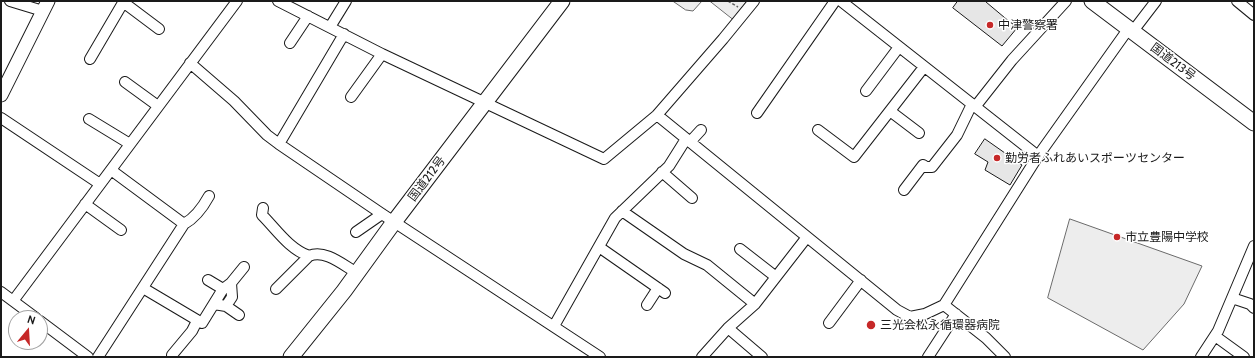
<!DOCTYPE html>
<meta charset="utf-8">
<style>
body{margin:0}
#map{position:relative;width:1255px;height:358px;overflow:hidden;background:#fff;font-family:Cabin,sans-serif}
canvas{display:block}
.frame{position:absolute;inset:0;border:2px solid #1a1a1a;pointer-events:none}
.north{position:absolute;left:8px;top:310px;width:40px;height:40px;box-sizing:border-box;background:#fff;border:1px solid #a3a3a3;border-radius:50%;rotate:18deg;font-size:11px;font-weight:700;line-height:16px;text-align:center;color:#1a1a1a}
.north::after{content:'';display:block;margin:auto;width:14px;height:18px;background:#c62828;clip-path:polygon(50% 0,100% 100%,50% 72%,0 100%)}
</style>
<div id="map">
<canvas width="1255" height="358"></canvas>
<div class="frame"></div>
<div class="north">N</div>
</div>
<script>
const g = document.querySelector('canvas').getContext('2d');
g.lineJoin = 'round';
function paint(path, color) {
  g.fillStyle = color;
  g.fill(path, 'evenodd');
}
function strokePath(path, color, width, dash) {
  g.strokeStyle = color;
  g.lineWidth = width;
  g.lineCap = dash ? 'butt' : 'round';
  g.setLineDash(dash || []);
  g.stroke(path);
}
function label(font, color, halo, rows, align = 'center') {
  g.font = font + ' Cabin,"Noto Sans JP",sans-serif';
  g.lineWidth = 3;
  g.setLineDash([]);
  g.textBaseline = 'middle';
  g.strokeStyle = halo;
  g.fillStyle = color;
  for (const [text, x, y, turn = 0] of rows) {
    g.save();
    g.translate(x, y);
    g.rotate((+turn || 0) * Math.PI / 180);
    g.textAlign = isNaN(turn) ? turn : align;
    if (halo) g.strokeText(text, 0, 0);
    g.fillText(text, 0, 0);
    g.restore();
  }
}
const built = new Path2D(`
 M673,1H702L693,11L686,10Z
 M710,1H747L733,19Z
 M1070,219L1202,266L1184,304L1143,350L1048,298Z`);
const building = new Path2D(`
 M958,1H987L986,2L1017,28L1002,46L953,8Z
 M985,139L1022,165L1010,185L985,170L988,162L975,154Z`);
const path = new Path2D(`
 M728,1L738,7`);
const minor = new Path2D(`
 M10,1L43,11
 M278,1L382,54L604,159L657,115L723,39L754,1
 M841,1L1038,156
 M1237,1L1254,15
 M123,2L159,29
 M330,27L346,1
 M1133,31L1156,1
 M290,43L308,16
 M90,59L124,1
 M190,63L234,101L267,135L279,144L382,214L600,357
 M125,82L158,106
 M866,91L899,47
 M351,97L382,54
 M975,107L1012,60L1066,1
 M890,111L919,133
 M757,113L835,1
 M657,115L897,310L910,317L925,314L944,305L1038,156L1129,28
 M1,118L100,184
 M89,119L130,144
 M818,130L854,157L924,67
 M690,142L701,130
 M279,144L344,34
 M111,170L184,224
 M662,172L692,198
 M904,190L923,165L926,167H932L957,135L972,104
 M85,204L121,230
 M263,208L262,215C276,229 289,249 309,256C325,249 343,265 357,273
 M622,211L684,254L707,265L755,304
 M356,232L382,214
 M599,247L665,293
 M740,249L776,277
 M208,280L223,289
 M143,288L202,323L223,289L231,283L244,267
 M276,289L309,256
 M1,292L36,318
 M1232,298L1250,304L1254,308
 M13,301L237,1
 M214,304L226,306L232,297L231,283
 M647,305L658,288
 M944,305L986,338L1005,357
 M226,306L239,315
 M40,321L88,357
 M829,323L861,280
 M554,326L615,218L669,166L686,139
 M728,328L762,357
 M1215,336L1244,357
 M172,355L192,331L197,321
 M98,357L184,224C195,218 203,207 209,196
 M702,357L728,328L755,304L807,237
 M928,357L956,314
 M1201,357L1218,331L1254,246`);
const major = new Path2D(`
 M1,95L48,1`);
const highway = new Path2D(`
 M1092,1L1254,123
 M291,357L344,291L394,222L562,1`);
const markers = [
 [990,25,4,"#c62828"],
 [997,158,4,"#c62828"],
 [1117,237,4,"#c62828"],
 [871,325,5,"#c62828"]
];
const poiNames = [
 ["中津警察署",998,25],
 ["勤労者ふれあいスポーツセンター",1005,158],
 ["市立豊陽中学校",1125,237],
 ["三光会松永循環器病院",880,325]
];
const streetNames = [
 ["国道213号",1173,62,37],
 ["国道212号",427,179,-53]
];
paint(built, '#ededed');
strokePath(built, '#6a6a6a', 1);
paint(building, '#e6e6e6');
strokePath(building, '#1a1a1a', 1);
strokePath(minor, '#1a1a1a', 12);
strokePath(major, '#1a1a1a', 15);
strokePath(highway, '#1a1a1a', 17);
strokePath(path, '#5f5f5f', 1.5, [3, 2]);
strokePath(minor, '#fff', 10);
strokePath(major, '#fff', 13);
strokePath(highway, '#fff', 15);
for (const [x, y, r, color] of markers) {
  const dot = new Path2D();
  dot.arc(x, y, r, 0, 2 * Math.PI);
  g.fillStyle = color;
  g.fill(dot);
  strokePath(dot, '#fff', 1.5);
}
label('12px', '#1a1a1a', '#fff', poiNames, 'left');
label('12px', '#1a1a1a', '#fff', streetNames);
</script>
